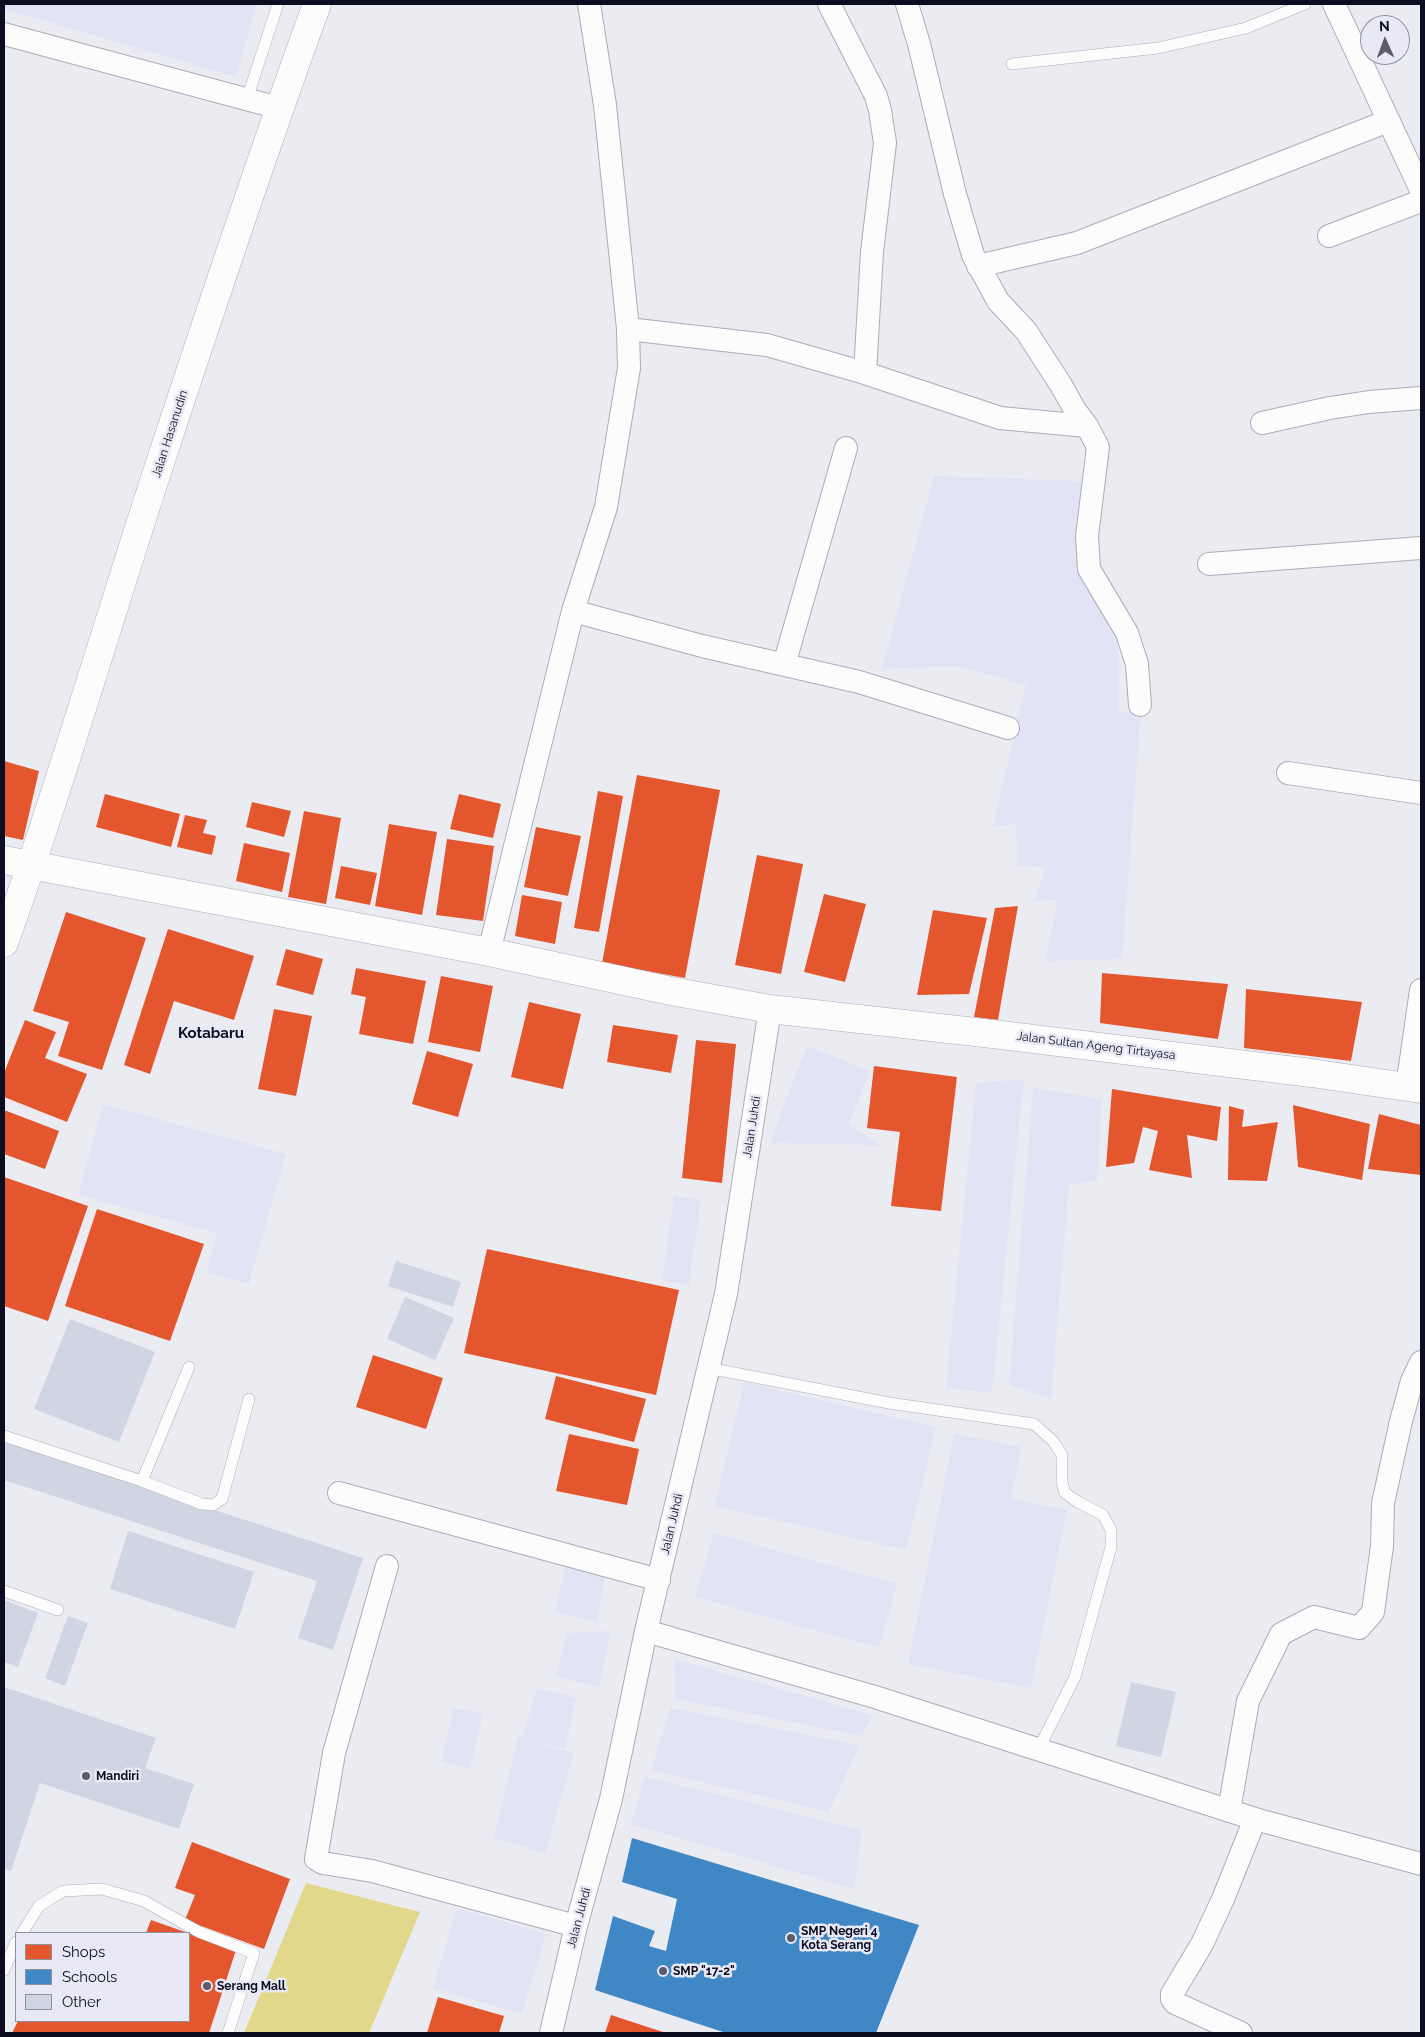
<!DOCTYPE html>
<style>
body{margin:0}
#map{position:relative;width:1425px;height:2037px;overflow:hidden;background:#ebecf2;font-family:Raleway,sans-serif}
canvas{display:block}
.frame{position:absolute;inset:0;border:5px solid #0d0d21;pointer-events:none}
.legend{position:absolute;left:15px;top:1932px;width:175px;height:90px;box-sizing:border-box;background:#e8e9f5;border:1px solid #9091a0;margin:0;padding:6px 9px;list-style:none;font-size:15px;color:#0d0d21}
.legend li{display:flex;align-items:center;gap:10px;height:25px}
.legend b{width:25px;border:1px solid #9091a0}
.north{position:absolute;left:1360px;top:15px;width:50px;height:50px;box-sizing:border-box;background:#e8e9f5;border:1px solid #9091a0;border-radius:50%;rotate:358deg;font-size:14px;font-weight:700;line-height:20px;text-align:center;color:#0d0d21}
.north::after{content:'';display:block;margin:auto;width:18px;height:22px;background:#5b5b6a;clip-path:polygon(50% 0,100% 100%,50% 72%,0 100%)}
</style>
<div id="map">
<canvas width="1425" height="2037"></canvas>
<div class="frame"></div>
<ul class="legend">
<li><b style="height:14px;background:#e4572e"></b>Shops</li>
<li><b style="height:14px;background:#3f88c5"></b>Schools</li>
<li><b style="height:14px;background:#cfd5e2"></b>Other</li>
</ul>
<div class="north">N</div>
</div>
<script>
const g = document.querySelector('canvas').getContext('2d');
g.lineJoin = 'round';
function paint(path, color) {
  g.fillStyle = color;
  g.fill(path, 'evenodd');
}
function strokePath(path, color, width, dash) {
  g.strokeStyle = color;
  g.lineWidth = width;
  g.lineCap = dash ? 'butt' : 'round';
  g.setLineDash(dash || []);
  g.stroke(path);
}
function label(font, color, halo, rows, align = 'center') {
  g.font = font + ' Raleway,sans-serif';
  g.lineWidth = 5;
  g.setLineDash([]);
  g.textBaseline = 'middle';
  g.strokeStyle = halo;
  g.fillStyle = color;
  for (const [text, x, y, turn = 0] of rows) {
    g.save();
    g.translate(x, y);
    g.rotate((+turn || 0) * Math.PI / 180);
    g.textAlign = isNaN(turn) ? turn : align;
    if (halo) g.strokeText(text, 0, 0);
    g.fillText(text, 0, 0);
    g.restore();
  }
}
const built = new Path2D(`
 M4,4H257L236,77L4,9Z
 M934,476L1081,481V570L1118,646L1119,713L1141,710L1122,959L1046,961L1057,900L1034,901L1046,868L1018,865L1016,824L993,826L1026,685L956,666L882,669Z
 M808,1046L870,1071L849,1124L880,1145L770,1143L794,1078Z
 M1024,1079L992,1393L946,1388L976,1083Z
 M1033,1087L1102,1100L1097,1181L1069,1185L1051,1399L1009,1385Z
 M103,1104L286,1154L249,1284L207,1272L217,1233L78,1195Z
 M674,1196L701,1200L689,1285L662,1281Z
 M744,1382L936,1427L906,1550L715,1506Z
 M954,1434L1021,1447L1011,1499L1067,1510L1031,1688L908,1664Z
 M714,1533L897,1584L879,1648L695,1597Z
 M566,1565L605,1578L597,1622L555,1612Z
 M611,1631L599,1687L556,1677L567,1633Z
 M674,1659L872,1715L862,1736L675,1699Z
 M537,1688L576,1698L565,1749L522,1738L574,1753L545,1853L494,1838L518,1737L522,1738Z
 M454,1708L483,1714L470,1769L441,1762Z
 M671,1708L859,1745L829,1812L651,1770Z
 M645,1777L862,1830L854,1889L631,1824Z
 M457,1908L546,1934L522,2014L433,1988Z`);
const green = new Path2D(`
 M306,1883L420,1912L369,2033H244Z`);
const shops = new Path2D(`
 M4,761L39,771L23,840L4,836Z
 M637,775L720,790L685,978L602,963Z
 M598,791L623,796L599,932L574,928Z
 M105,794L180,814L171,847L96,827Z
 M459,794L501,804L493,838L450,829Z
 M252,802L291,811L284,837L246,827Z
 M304,811L341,818L326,904L288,897Z
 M185,815L207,820L203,833L216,836L212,855L177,847Z
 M389,824L437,832L422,915L375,906Z
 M536,827L581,836L568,896L524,887Z
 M447,839L494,846L483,921L436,915Z
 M244,843L290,853L282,892L236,881Z
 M757,855L803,864L781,974L735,965Z
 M341,866L377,873L370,905L335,898Z
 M824,894L866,904L845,982L804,972Z
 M522,895L562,902L555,944L515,936Z
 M1018,906L998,1020L974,1017L995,908Z
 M933,910L987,918L969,994L917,995Z
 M66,912L146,938L102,1070L58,1056L69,1022L33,1011Z
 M168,929L254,956L234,1020L174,1001L150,1074L124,1065Z
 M286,949L323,959L313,995L276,985Z
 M356,968L426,981L413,1044L359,1034L366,997L351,994Z
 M1102,973L1228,984L1218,1039L1100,1023Z
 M441,976L493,986L480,1052L428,1042Z
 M1246,989L1362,1002L1351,1061L1244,1048Z
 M529,1002L581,1014L563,1089L511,1077Z
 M274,1009L312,1016L296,1096L258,1089Z
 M25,1020L56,1032L45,1058L87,1074L67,1122L4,1097V1073Z
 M613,1025L678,1035L671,1073L607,1062Z
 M696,1040L736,1044L722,1183L682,1178Z
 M427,1051L473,1064L458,1117L412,1104Z
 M874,1066L957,1077L941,1211L891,1206L900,1132L867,1128Z
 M1112,1089L1221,1107L1217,1141L1187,1135L1192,1178L1149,1170L1158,1131L1143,1127L1134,1163L1106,1167Z
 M1293,1105L1370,1124L1362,1180L1298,1167Z
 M1229,1106L1244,1110L1242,1127L1278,1122L1267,1181L1228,1180Z
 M4,1110L59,1131L45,1169L4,1154Z
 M1379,1114L1421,1125V1175L1368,1169Z
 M4,1177L88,1206L48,1321L4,1306Z
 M97,1209L204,1244L170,1341L65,1306Z
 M487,1249L679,1290L656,1395L464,1353Z
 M373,1355L443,1378L426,1429L356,1407Z
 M556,1376L646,1399L634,1442L545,1419Z
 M569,1434L639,1449L627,1505L556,1491Z
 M192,1842L290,1879L264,1949L185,1920L195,1895L175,1888Z
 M151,1920L188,1933H146Z
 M189,1933L236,1950L209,2033H12L18,2021H189Z
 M438,1997L504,2016L499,2033H427Z
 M611,2015L666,2033H605Z`);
const schools = new Path2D(`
 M632,1838L919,1925L876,2033H726L595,1990L613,1916L655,1931L649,1946L666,1951L677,1899L622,1882Z`);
const building = new Path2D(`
 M396,1261L461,1282L453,1307L388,1286Z
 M405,1297L454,1318L435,1360L387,1339Z
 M70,1319L155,1352L119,1442L34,1409Z
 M4,1442L363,1558L333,1650L298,1638L317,1581L4,1480Z
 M128,1531L254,1572L235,1629L110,1589Z
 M4,1600L38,1613L18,1667L4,1662Z
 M68,1616L88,1623L65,1686L45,1678Z
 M1131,1682L1176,1692L1161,1757L1116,1746Z
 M4,1687L156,1738L145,1768L194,1784L179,1829L40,1783L11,1871L4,1869Z`);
const service = new Path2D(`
 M1012,64L1158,48L1246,28L1305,4
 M247,99L278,4
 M708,1368L889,1403L1034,1424L1053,1441L1062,1455V1483L1065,1493L1078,1502L1103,1515L1111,1530V1547L1075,1677L1038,1750
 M4,1436L142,1481L202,1504L213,1505L222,1499L249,1399
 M142,1481L189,1367
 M4,1591L58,1610
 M22,1933L39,1906L63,1891L102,1889L144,1901L199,1932L254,1953L228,2033
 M4,1970L16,1942`);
const minor = new Path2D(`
 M829,4L876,96L880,110L885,143L872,252L865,373
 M907,4L919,44L955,194L973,255L998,301L1026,331L1061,385L1075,410L1087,426L1098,447L1087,536L1089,569L1127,633L1137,664L1140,705
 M1334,4L1421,190
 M4,34L279,108
 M1329,236L1421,201
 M978,266L1077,243L1388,121
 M628,329L767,345L865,373L1000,418L1087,426
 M1262,423L1330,408L1369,402L1421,398
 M1209,564L1421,548
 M573,611L702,646L859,682L1008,728
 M784,665L846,448
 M1288,773L1421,793
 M489,952L573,611L606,507L629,368L628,329L605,105L589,4
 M1407,1087L1421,990
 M339,1493L659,1580
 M387,1566L334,1753L316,1859L323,1863L372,1871L576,1926
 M646,1631L875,1697L1255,1819L1421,1864
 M1229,1811L1248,1701L1281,1634L1314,1617L1359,1628L1373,1612L1382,1546L1383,1503L1401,1421L1412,1381L1421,1362
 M551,2033L576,1926L611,1799L646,1631L726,1294L770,1009
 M1241,2033L1175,2003L1172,1999V1994L1202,1944L1223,1899L1255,1819`);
const secondary = new Path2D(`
 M4,860L489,952L671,991L770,1009L993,1034L1311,1073L1421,1089
 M4,943C61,784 108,621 161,460C211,308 262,155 317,4`);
const markers = [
 [86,1776,5,"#5b5b6a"],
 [791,1938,5,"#5b5b6a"],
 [663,1971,5,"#5b5b6a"],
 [207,1986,5,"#5b5b6a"]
];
const streetNames = [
 ["Jalan Hasanudin",170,434,-72],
 ["Jalan Sultan Ageng Tirtayasa",1096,1046,7],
 ["Jalan Juhdi",752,1127,-81],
 ["Jalan Juhdi",672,1524,-77],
 ["Jalan Juhdi",579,1918,-75]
];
const poiNames = [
 ["Mandiri",96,1776],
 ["SMP Negeri 4",801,1931],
 ["Kota Serang",801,1945],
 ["SMP \"17-2\"",673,1971],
 ["Serang Mall",217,1986]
];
const quarterNames = [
 ["Kotabaru",211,1033]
];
paint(built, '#e2e3f5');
paint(green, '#e2d88c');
paint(shops, '#e4572e');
paint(schools, '#3f88c5');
paint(building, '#cfd5e2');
strokePath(service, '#abacb9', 12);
strokePath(minor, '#abacb9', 24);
strokePath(secondary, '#abacb9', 29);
strokePath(service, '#fcfcfd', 11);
strokePath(minor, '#fcfcfd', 22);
strokePath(secondary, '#fcfcfd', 28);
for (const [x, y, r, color] of markers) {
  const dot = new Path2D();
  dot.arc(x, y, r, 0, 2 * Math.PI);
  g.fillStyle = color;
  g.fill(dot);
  strokePath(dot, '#e8e9f5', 2);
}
label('12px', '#0d0d21', '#e8e9f5', streetNames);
label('bold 12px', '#0d0d21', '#e8e9f5', poiNames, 'left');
label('bold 15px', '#0d0d21', '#e8e9f5', quarterNames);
</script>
